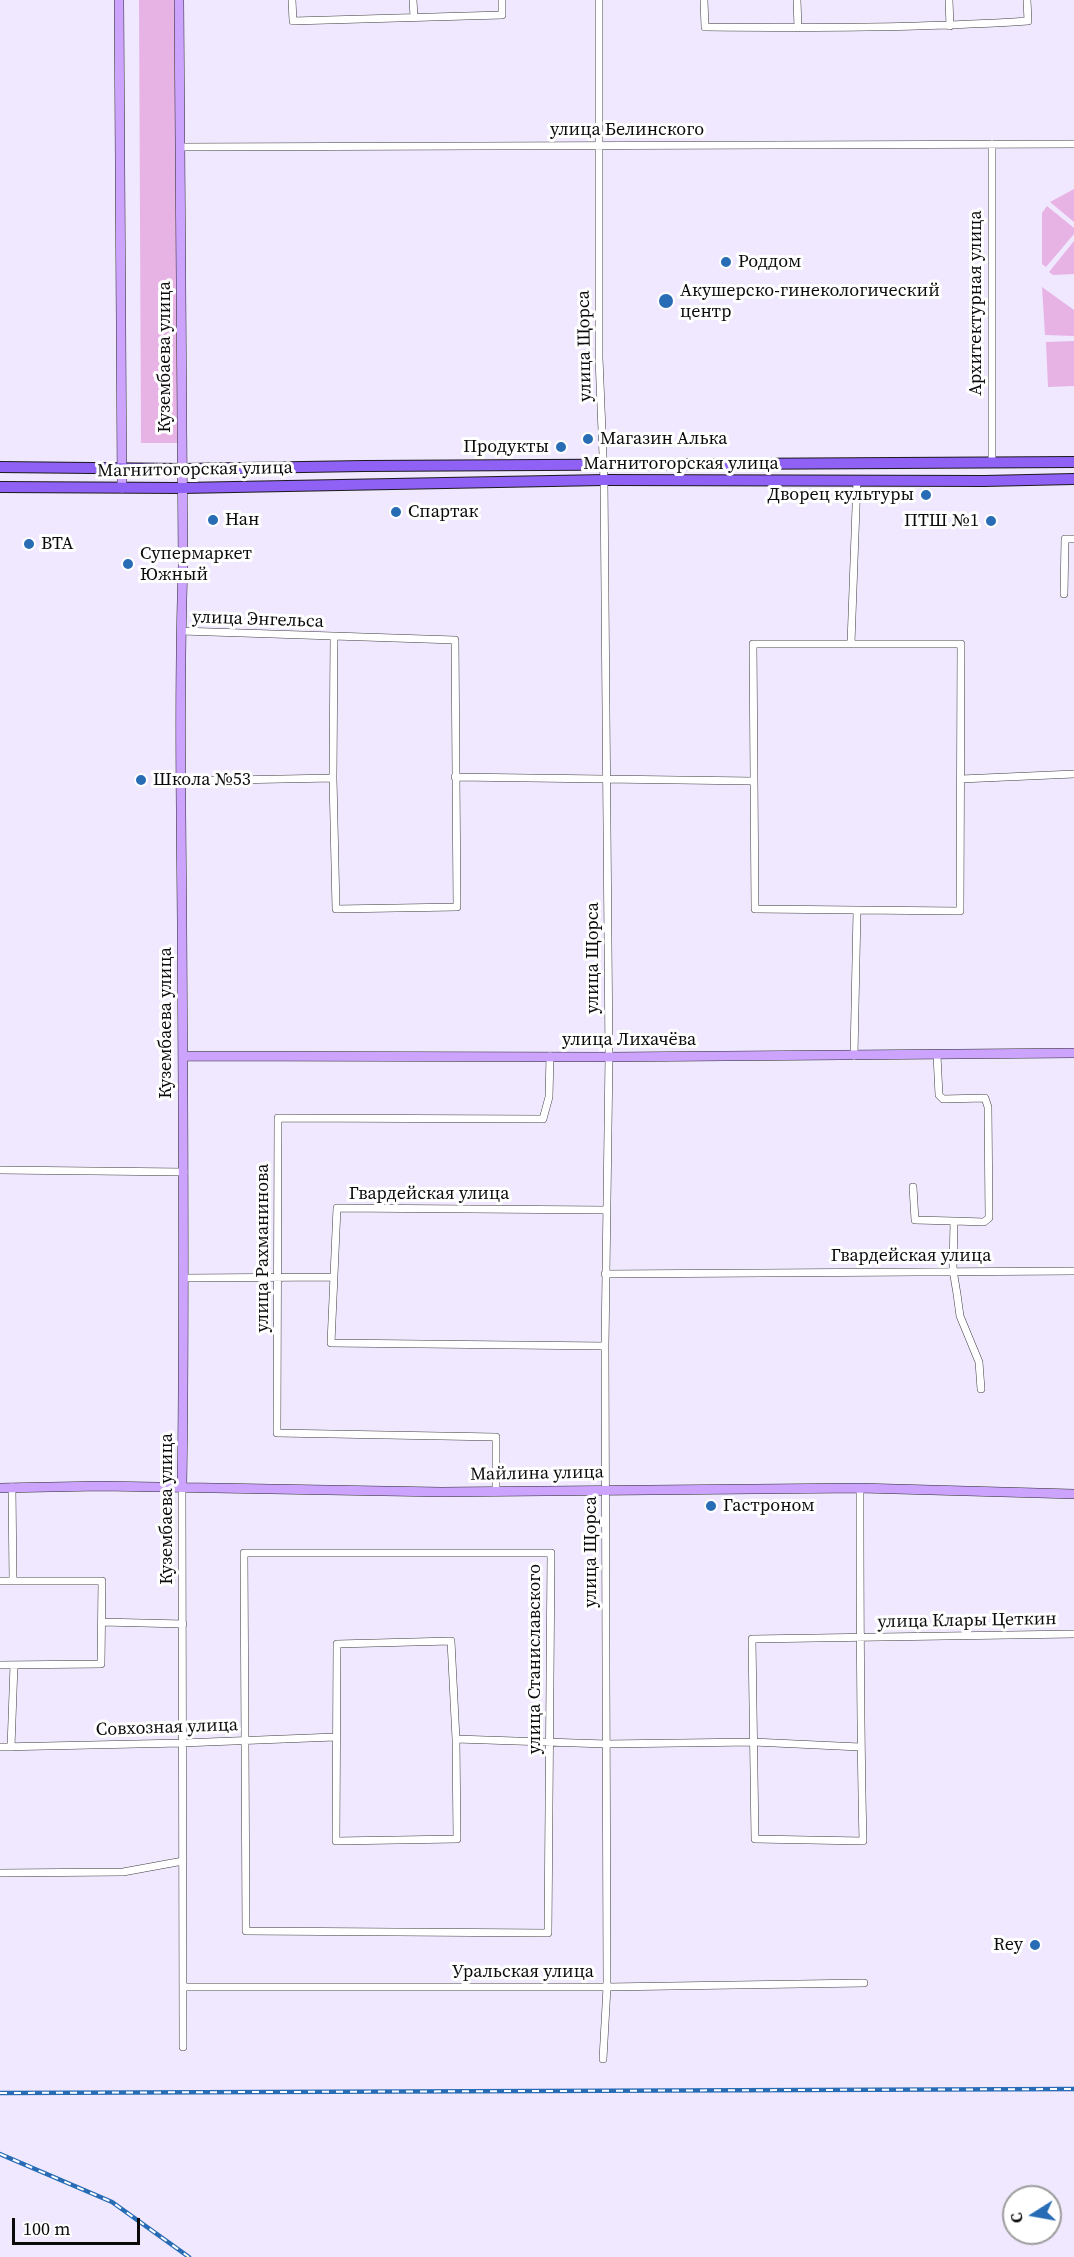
<!DOCTYPE html>
<meta charset="utf-8">
<style>
body{margin:0}
#map{position:relative;width:1074px;height:2257px;overflow:hidden;background:#f0e8ff;font-family:"Source Serif 4",serif}
canvas{display:block}
.north{position:absolute;left:1002px;top:2185px;width:60px;height:60px;box-sizing:border-box;background:#fff;border:2px solid #9d9d9d;border-radius:50%;rotate:259deg;font-size:16px;font-weight:700;line-height:24px;text-align:center;color:#0a0a0a}
.north::after{content:'';display:block;margin:auto;width:21px;height:27px;background:#276cb5;clip-path:polygon(50% 0,100% 100%,50% 72%,0 100%)}
.scale{position:absolute;left:12px;top:2218px;width:128px;height:27px;box-sizing:border-box;border:3px solid #0a0a0a;border-top:0;padding-left:8px;font-size:18px;line-height:21px;white-space:nowrap;color:#0a0a0a;-webkit-text-stroke:4px #fff;paint-order:stroke}
</style>
<div id="map">
<canvas width="1074" height="2257"></canvas>
<div class="north">С</div>
<div class="scale">100 m</div>
</div>
<script>
const g = document.querySelector('canvas').getContext('2d');
g.lineJoin = 'round';
function paint(path, color) {
  g.fillStyle = color;
  g.fill(path, 'evenodd');
}
function strokePath(path, color, width, dash) {
  g.strokeStyle = color;
  g.lineWidth = width;
  g.lineCap = dash ? 'butt' : 'round';
  g.setLineDash(dash || []);
  g.stroke(path);
}
function label(font, color, halo, rows, align = 'center') {
  g.font = font + ' "Source Serif 4",serif';
  g.lineWidth = 6;
  g.setLineDash([]);
  g.textBaseline = 'middle';
  g.strokeStyle = halo;
  g.fillStyle = color;
  for (const [text, x, y, turn = 0] of rows) {
    g.save();
    g.translate(x, y);
    g.rotate((+turn || 0) * Math.PI / 180);
    g.textAlign = isNaN(turn) ? turn : align;
    if (halo) g.strokeText(text, 0, 0);
    g.fillText(text, 0, 0);
    g.restore();
  }
}
const green = new Path2D(`
 M139,0H178L180,443H141Z
 M1074,189V222L1050,202Z
 M1047,206L1074,228V234L1046,267L1042,264V213Z
 M1074,241V274L1053,275L1049,272Z
 M1042,287L1074,310V336L1045,335Z
 M1074,341V386L1048,387L1046,342Z`);
const street = new Path2D(`
 M292,0L293,21L502,15V0
 M413,0L414,17
 M599,0V358L604,480L609,1057L605,1346L607,1987L603,2059
 M704,0L705,27C813,28 920,28 1028,21L1027,0
 M797,0L798,28
 M949,0L950,26
 M180,147L1074,144
 M992,463V144
 M1064,594L1065,539H1074
 M181,631L455,640L457,907L336,909L333,778L334,638
 M851,643L857,480
 M753,644H961L960,911L755,909Z
 M455,777L753,781
 M961,779L1074,774
 M181,781L333,778
 M937,1055L939,1095L943,1099L985,1098L988,1107L989,1218L984,1222L954,1221L953,1270L957,1294L960,1316L979,1362L981,1389
 M854,1056L857,911
 M0,1170L184,1172
 M913,1187L915,1220L954,1221
 M605,1274L1074,1271
 M185,1278L334,1277
 M605,1346L331,1343L337,1208L606,1210
 M12,1487L13,1581
 M182,1487L183,2047
 M860,1488C860,1606 860,1723 863,1841L755,1839L752,1639L1074,1634
 M496,1491V1437L277,1433L278,1118L543,1119L549,1097L550,1056
 M244,1553H551L548,1933L246,1931Z
 M0,1581H102L101,1664L0,1665
 M102,1622L183,1624
 M451,1641L456,1739L457,1839L336,1841L337,1644Z
 M456,1739L606,1744L753,1742L860,1747
 M0,1747L182,1743L335,1737
 M11,1747L14,1665
 M0,1873L123,1872L183,1861
 M183,1987H607L864,1983`);
const secondary = new Path2D(`
 M119,0L122,488
 M179,0L183,565C179,684 181,803 182,922C183,1110 185,1298 182,1487
 M183,1056L609,1057L1074,1053
 M0,1488L101,1486L441,1492L860,1488L1074,1494`);
const primary = new Path2D(`
 M0,467L182,469L364,466L1074,462
 M0,487L182,488L604,480L984,481L1074,479`);
const rail = new Path2D(`
 M0,2093L1074,2089
 M0,2154L112,2202L189,2257`);
const markers = [
 [726,262,6,"#276cb5"],
 [666,301,8,"#276cb5"],
 [588,439,6,"#276cb5"],
 [561,447,6,"#276cb5"],
 [926,495,6,"#276cb5"],
 [396,512,6,"#276cb5"],
 [213,520,6,"#276cb5"],
 [991,521,6,"#276cb5"],
 [29,544,6,"#276cb5"],
 [128,564,6,"#276cb5"],
 [141,780,6,"#276cb5"],
 [711,1506,6,"#276cb5"],
 [1035,1945,6,"#276cb5"]
];
const streetNames = [
 ["улица Белинского",627,130],
 ["Архитектурная улица",976,303,-90],
 ["улица Щорса",585,346,-91],
 ["Кузембаева улица",165,357,-90],
 ["Магнитогорская улица",681,464],
 ["Магнитогорская улица",195,470,-1],
 ["улица Энгельса",258,620,2],
 ["улица Щорса",593,958,-90],
 ["Кузембаева улица",166,1023,-90],
 ["улица Лихачёва",629,1040],
 ["Гвардейская улица",429,1194],
 ["улица Рахманинова",263,1248,-90],
 ["Гвардейская улица",911,1256],
 ["Майлина улица",537,1474,-1],
 ["Кузембаева улица",167,1509,-90],
 ["улица Щорса",591,1552,-90],
 ["улица Клары Цеткин",967,1621,-1],
 ["улица Станиславского",535,1659,-90],
 ["Совхозная улица",167,1728,-2],
 ["Уральская улица",523,1972]
];
const poiNames = [
 ["Роддом",738,262],
 ["Акушерско-гинекологический",680,291],
 ["центр",680,312],
 ["Магазин Алька",600,439],
 ["Продукты",549,447,"right"],
 ["Дворец культуры",914,495,"right"],
 ["Спартак",408,512],
 ["Нан",225,520],
 ["ПТШ №1",979,521,"right"],
 ["BTA",41,544],
 ["Супермаркет",140,554],
 ["Южный",140,575],
 ["Школа №53",153,780],
 ["Гастроном",723,1506],
 ["Rey",1023,1945,"right"]
];
paint(green, '#e7b3e5');
strokePath(street, '#3d3d3d', 8);
strokePath(secondary, '#2c2c2c', 10);
strokePath(primary, '#1b1b1b', 12);
strokePath(street, '#fff', 7);
strokePath(secondary, '#cca4fd', 9);
strokePath(primary, '#9061f5', 10);
strokePath(rail, '#276cb5', 4.5);
strokePath(rail, '#fff', 2, [7]);
for (const [x, y, r, color] of markers) {
  const dot = new Path2D();
  dot.arc(x, y, r, 0, 2 * Math.PI);
  g.fillStyle = color;
  g.fill(dot);
  strokePath(dot, '#fff', 2);
}
label('18px', '#0a0a0a', '#fff', streetNames);
label('18px', '#0a0a0a', '#fff', poiNames, 'left');
</script>
